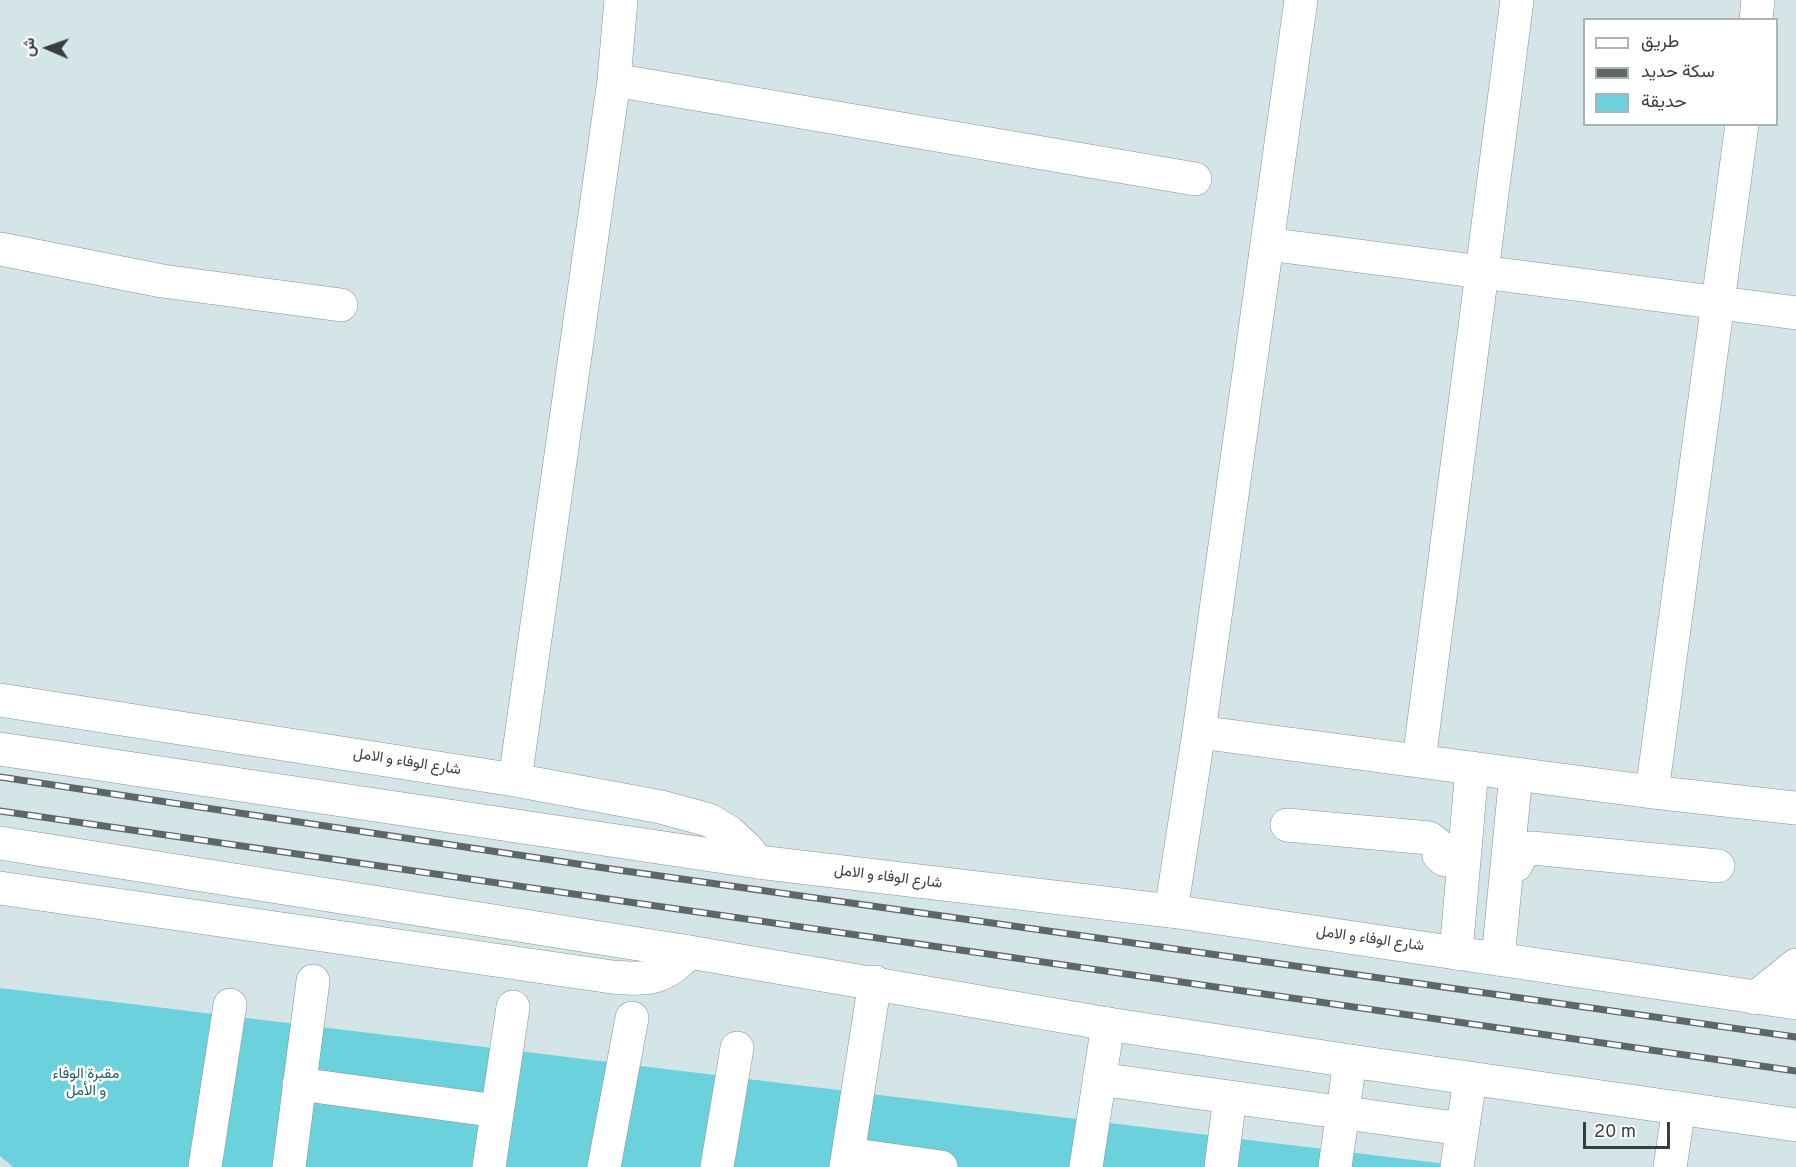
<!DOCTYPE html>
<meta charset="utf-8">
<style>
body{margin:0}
#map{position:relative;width:1796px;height:1167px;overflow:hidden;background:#d3e5e7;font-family:Overpass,Vazirmatn,sans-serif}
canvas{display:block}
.legend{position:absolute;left:1583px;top:18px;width:195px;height:108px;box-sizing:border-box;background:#fff;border:2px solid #afb2b2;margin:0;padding:8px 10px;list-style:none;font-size:18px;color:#363e3e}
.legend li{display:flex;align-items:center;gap:12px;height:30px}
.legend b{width:30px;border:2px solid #afb2b2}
.north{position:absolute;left:18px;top:18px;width:60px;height:60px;-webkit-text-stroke:4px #fff;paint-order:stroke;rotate:272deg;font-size:16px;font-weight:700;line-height:24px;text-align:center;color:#363e3e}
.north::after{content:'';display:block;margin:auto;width:21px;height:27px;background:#363e3e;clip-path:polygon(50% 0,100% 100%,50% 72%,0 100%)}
.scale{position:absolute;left:1583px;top:1122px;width:87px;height:27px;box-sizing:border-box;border:3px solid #363e3e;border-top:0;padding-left:8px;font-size:18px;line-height:21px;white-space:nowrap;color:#363e3e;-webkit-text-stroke:4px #fff;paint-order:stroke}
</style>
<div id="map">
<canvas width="1796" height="1167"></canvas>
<ul class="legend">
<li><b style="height:8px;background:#fff"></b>طريق</li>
<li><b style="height:8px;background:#5d6768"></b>سكة حديد</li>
<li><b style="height:16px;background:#6bd2dd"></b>حديقة</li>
</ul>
<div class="north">ش</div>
<div class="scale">20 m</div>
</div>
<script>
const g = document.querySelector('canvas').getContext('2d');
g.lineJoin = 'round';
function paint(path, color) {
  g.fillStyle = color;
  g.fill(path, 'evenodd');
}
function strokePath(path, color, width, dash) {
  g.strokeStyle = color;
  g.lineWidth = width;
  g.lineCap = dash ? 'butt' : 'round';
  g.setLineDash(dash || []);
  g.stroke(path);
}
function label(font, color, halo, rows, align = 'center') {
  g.font = font + ' Overpass,Vazirmatn,sans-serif';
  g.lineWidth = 5;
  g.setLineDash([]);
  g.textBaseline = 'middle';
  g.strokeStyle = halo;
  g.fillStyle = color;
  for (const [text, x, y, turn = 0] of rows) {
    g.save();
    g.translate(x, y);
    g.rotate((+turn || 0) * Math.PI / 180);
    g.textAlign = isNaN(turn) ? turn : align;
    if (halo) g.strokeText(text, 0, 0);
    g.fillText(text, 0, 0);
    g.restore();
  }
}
const green = new Path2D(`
 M0,988L1471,1167H13L0,1156Z`);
const minor = new Path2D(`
 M1756,20L1758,0
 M614,80L1195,179
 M1267,244L1796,313
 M0,249L162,281L341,305
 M0,700L515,780L661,807L709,820L729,832L746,848L758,862
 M1199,732L1652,792L1796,808
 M1419,761L1517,0
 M515,780L614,80L621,0
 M1652,792L1742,124
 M1287,825L1429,838L1438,845L1439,855L1443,859L1464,863
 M1507,865H1516L1523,852L1532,848L1718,866
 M0,888L612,977C648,980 664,980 689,952
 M1171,911L1199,732L1301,0
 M1456,953L1472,768
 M1498,959L1516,774
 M1755,998L1796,965
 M1099,1079L1462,1129
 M299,1084L497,1111
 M848,1154L941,1167
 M205,1167L230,1005
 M289,1167L313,981
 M489,1167L513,1007
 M604,1167L632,1018
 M717,1167L737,1048
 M846,1167L875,982
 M1086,1167L1108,1024
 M1221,1167L1230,1097
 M1335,1167L1350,1061
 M1457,1167L1470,1079
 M1670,1167L1679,1108`);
const major = new Path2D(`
 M0,749L758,862L1171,911L1796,1003
 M0,843L689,952L1108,1024L1350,1061L1796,1125`);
const rail = new Path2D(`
 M0,777L611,869L1796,1037
 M0,811L1796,1071`);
const streetNames = [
 ["شارع الوفاء و الامل",407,763,9],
 ["شارع الوفاء و الامل",888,878,7],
 ["شارع الوفاء و الامل",1370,940,8]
];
const parkNames = [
 ["مقبرة الوفاء",86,1075],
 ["و الأمل",86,1092]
];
paint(green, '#6bd2dd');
strokePath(minor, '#839496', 34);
strokePath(major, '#839496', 34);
strokePath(minor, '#fff', 33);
strokePath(major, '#fff', 33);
strokePath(rail, '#5d6768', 7);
strokePath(rail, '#fff', 4.5, [14]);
label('15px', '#363e3e', '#fff', streetNames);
label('15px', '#255e64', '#fff', parkNames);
</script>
